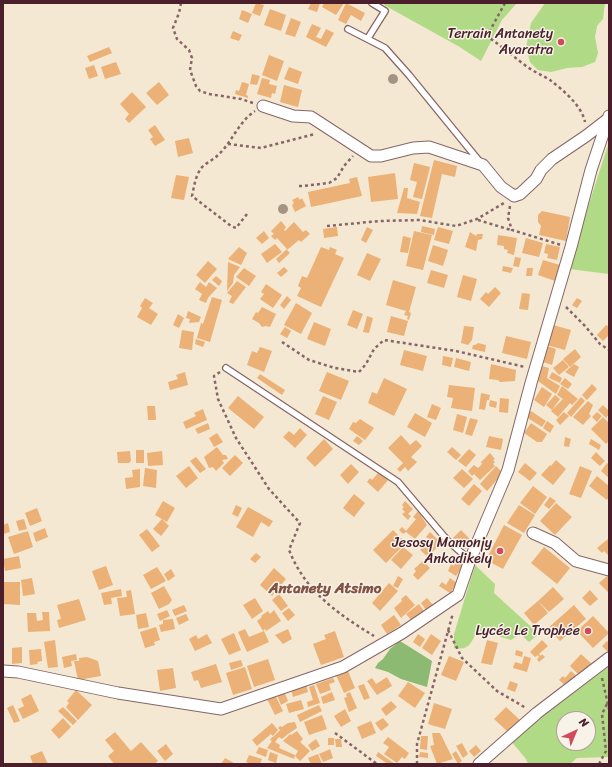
<!DOCTYPE html>
<meta charset="utf-8">
<style>
body{margin:0}
#map{position:relative;width:612px;height:767px;overflow:hidden;background:#f4e8d3;font-family:Sriracha,sans-serif}
canvas{display:block}
.frame{position:absolute;inset:0;border:4px solid #4a1f2b;pointer-events:none}
.north{position:absolute;left:556px;top:711px;width:40px;height:40px;box-sizing:border-box;background:#f7f3e8;border:1px solid #b29e9c;border-radius:50%;rotate:44deg;font-size:11px;font-weight:700;line-height:16px;text-align:center;color:#4a1f2b}
.north::after{content:'';display:block;margin:auto;width:14px;height:18px;background:#d1495b;clip-path:polygon(50% 0,100% 100%,50% 72%,0 100%)}
</style>
<div id="map">
<canvas width="612" height="767"></canvas>
<div class="frame"></div>
<div class="north">N</div>
</div>
<script>
const g = document.querySelector('canvas').getContext('2d');
g.lineJoin = 'round';
function paint(path, color) {
  g.fillStyle = color;
  g.fill(path, 'evenodd');
}
function strokePath(path, color, width, dash) {
  g.strokeStyle = color;
  g.lineWidth = width;
  g.lineCap = dash ? 'butt' : 'round';
  g.setLineDash(dash || []);
  g.stroke(path);
}
function label(font, color, halo, rows, align = 'center') {
  g.font = font + ' Sriracha,sans-serif';
  g.lineWidth = 3;
  g.setLineDash([]);
  g.textBaseline = 'middle';
  g.strokeStyle = halo;
  g.fillStyle = color;
  for (const [text, x, y, turn = 0] of rows) {
    g.save();
    g.translate(x, y);
    g.rotate((+turn || 0) * Math.PI / 180);
    g.textAlign = isNaN(turn) ? turn : align;
    if (halo) g.strokeText(text, 0, 0);
    g.fillText(text, 0, 0);
    g.restore();
  }
}
const green = new Path2D(`
 M385,3H517L502,20L481,61L458,46L384,5Z
 M545,3H605L603,19L597,26L595,37L598,53L595,62L582,67L567,68L551,72L538,70L530,62L526,47L531,23Z
 M609,142V274L569,269L576,244Z
 M475,565L495,584L494,593L539,634L529,642L520,634L511,640L478,630C471,642 470,651 454,648V634Z
 M608,667L609,757L577,758L570,764H528L526,759L511,741ZM564,719H588V743H564Z`);
const forest = new Path2D(`
 M400,641L432,661L427,687L401,679L388,672L375,668L378,663L383,659L390,649Z`);
const building = new Path2D(`
 M256,3L264,5L260,16L252,13Z
 M311,3H320L317,12L308,9Z
 M324,3H344L336,15L322,7Z
 M346,3L365,13L361,21L351,15L346,24L338,20Z
 M270,9L286,15L281,31L264,25Z
 M242,10L252,14L248,23L239,19Z
 M291,18L301,22L295,37L285,34Z
 M312,24L321,28L316,37L321,39L326,29L334,33L326,47L306,37Z
 M233,31L242,35L239,41L230,38Z
 M109,47L112,53L90,62L87,56Z
 M269,55L284,61L277,81L262,75Z
 M116,62L121,74L105,79L101,67Z
 M94,65L98,76L89,79L85,68Z
 M289,67L302,72L298,84L284,79Z
 M252,74L260,76L257,85L250,84Z
 M262,78L270,80L269,84L277,86L275,94L272,93L271,98L257,94Z
 M159,82L169,95L157,105L146,93Z
 M242,82L249,84L246,95L248,96V98L235,94L236,90L239,91Z
 M284,85L302,90L298,107L280,102Z
 M132,92L146,107L129,123L125,119L129,114L120,104Z
 M155,125L165,140L155,146L150,139L153,137L148,130Z
 M189,138L193,153L178,157L175,141Z
 M434,160L457,166L455,177L442,174L432,218L420,216Z
 M414,163L430,167L422,199L413,197L417,182L410,180Z
 M395,173L398,199L371,202L368,177Z
 M176,175L189,177L184,200L171,198Z
 M357,177L362,196L311,207L308,192L350,183L349,179Z
 M404,188H408L407,198L420,202L417,214L397,213Z
 M298,197L300,200L302,198L306,206L295,212L292,205L294,203L292,200Z
 M542,211L570,217L566,241L539,235L541,226L538,222V215Z
 M281,221L286,227L284,230L285,231L294,222L303,232L306,230L310,234L301,242L299,240L287,250L290,253L279,263L276,259L287,249L277,238L275,240L271,236L274,234L271,231Z
 M422,226L435,229L434,235L421,232Z
 M337,227L338,236L324,238L323,229Z
 M367,227L373,230L366,243L361,240Z
 M438,227L453,231L449,244L434,240Z
 M264,231L269,238L262,244L256,238Z
 M414,231L432,235L423,270L406,266Z
 M470,232L476,236L477,234H483L482,239L478,240L476,251L465,247Z
 M498,235L517,238L514,255L507,253L508,250L504,249V246L497,245Z
 M403,236L411,238L408,253L400,252Z
 M526,238L543,243L539,257L522,253Z
 M275,244L282,252L267,263L261,254Z
 M546,244L560,247L557,260L547,258L548,254L544,253Z
 M433,245L448,250L443,266L428,261Z
 M239,247L247,253L241,265L228,259Z
 M321,247L329,250L330,247L337,250L335,254L344,258L321,307L297,296L301,288L298,286L302,276L307,278Z
 M367,253L381,259L370,281L357,275Z
 M515,257L521,258L519,267L513,266Z
 M543,260L560,265L555,281L538,275Z
 M208,261L217,269L205,283L196,275Z
 M228,262L240,267L234,275L233,283L227,291Z
 M503,266L513,268L511,273L502,271Z
 M284,267L288,271L281,277L277,273Z
 M244,268L256,276L249,286L236,277Z
 M527,268H533L532,276H526Z
 M431,270L448,275L444,288L427,283Z
 M463,275L477,279L471,301L457,297Z
 M216,276L222,281L219,286L212,280Z
 M393,280L416,287L409,312L411,313L409,320L407,319L408,316L404,315L406,311L386,305Z
 M237,281L246,287L233,304L229,302L232,296L227,293Z
 M200,282L206,287L209,282L217,288L208,298L206,303L199,300L202,294L195,289Z
 M266,284L282,295L273,308L260,299L264,294L261,292Z
 M495,287L501,293L489,307L480,299L486,292L488,294Z
 M522,293L530,294L528,310L519,309Z
 M287,296L291,300L284,309L280,305Z
 M212,297L222,300L210,342L197,338L201,323L203,324Z
 M145,298L153,303L149,308L158,314L151,325L137,317L142,308L140,306Z
 M577,298L582,301L577,308L572,305Z
 M296,303L312,313L301,334L284,325Z
 M262,307L276,314L270,327L266,326L262,327L259,323L252,319L256,312L258,313Z
 M353,310L363,314L357,329L347,325Z
 M188,311L201,317L199,322L189,323L190,319L186,318Z
 M178,314L184,318L179,328L173,325Z
 M367,316L373,318L369,333L363,332Z
 M391,316L408,321L404,336L387,332Z
 M314,322L331,329L325,346L307,339Z
 M553,325L571,330L565,350L547,345Z
 M606,325L609,327V335L603,341L597,335Z
 M464,326L474,327L472,340L468,345L461,343Z
 M285,327L291,331L287,338L280,334Z
 M182,330L194,332L192,350L179,348Z
 M506,336L531,342L527,359L502,353Z
 M196,339L205,342L203,347L195,344Z
 M478,343L486,345L485,352L472,349L473,345H475Z
 M547,346L556,349L552,365L543,362Z
 M260,347L272,351L264,372L247,365L252,351L257,353Z
 M575,349L581,357L570,367L563,359Z
 M404,350L427,356L423,371L400,365Z
 M443,356L453,358L451,367L442,365Z
 M456,358L471,362L469,371L454,367Z
 M563,360L569,367L559,375L553,368Z
 M491,364L516,370L515,381L500,382L498,380L489,379Z
 M574,364L579,367L574,377L565,372Z
 M542,366L549,368L547,378L560,386L556,394L538,381Z
 M185,372L188,385L170,390L168,382L178,379L176,375Z
 M327,372L349,381L341,400L319,391Z
 M552,372L562,378L560,383L549,378Z
 M260,374L285,390L282,395L257,378Z
 M384,378L407,389L394,416L368,403L372,392L377,394Z
 M565,378L572,384L568,389L560,384Z
 M592,384L597,389L587,400L582,395Z
 M449,385L475,388L472,411L451,408L453,398L447,397Z
 M562,386L578,399L572,405L570,403L558,417L551,411L563,399L557,395Z
 M542,387L552,394L544,407L534,400Z
 M481,393L490,395L489,400H487L485,410L479,409Z
 M555,395L560,399L552,410L546,405Z
 M238,396L264,417L254,429L228,408Z
 M323,396L337,402L329,420L315,414Z
 M581,397L585,401L571,417L567,413Z
 M500,398L509,399L508,413L499,412Z
 M490,400L497,402L496,408L489,406Z
 M588,401L593,405L589,414L591,416L583,425L573,417Z
 M432,404L441,408L436,420L427,417Z
 M603,405L609,411V414L606,418L598,410Z
 M147,406H155L156,420H148Z
 M203,409L207,420L186,429L183,422L196,416L194,413Z
 M531,411L546,421L542,427L526,417Z
 M564,412L569,416L560,425L556,420Z
 M597,412L602,416L597,422L592,417Z
 M415,413L432,423L425,437L407,427Z
 M457,414L467,417L463,433L453,430Z
 M603,417L609,423V441L606,444L591,429Z
 M470,418L478,420L472,436L465,434Z
 M360,419L374,428L365,440L349,429L353,422L356,423Z
 M547,421L554,426L550,433L543,428Z
 M208,423L210,429L198,434L195,429Z
 M531,423L547,434L542,442H537L524,433Z
 M300,428L307,435L295,448L283,437L289,431L294,435Z
 M217,433L223,442L214,447L209,438Z
 M401,435L410,445L416,440L422,446L411,457L417,462L408,471L405,467L400,472L397,469L403,463L388,448Z
 M357,436L363,441L359,445L353,441Z
 M489,436L503,439L501,450L486,447Z
 M565,437L571,439L569,447L564,446Z
 M324,439L333,449L315,467L306,458Z
 M591,439L601,445L599,450L589,444Z
 M217,447L223,455H226L228,459L222,460L224,463L216,471L213,467L209,468L204,457Z
 M452,447L461,455L456,460L447,452Z
 M469,449L476,455L466,467L458,461Z
 M136,450H144V463H136Z
 M130,451L131,461L129,463H118L117,452Z
 M162,451L163,465L148,466L147,453Z
 M596,452L605,461L600,466L591,458Z
 M490,453L495,459L493,460L495,462L493,464L495,466L480,480L474,474L472,476L468,471L474,465L478,468L482,464L481,462Z
 M235,455L243,463L230,476L222,468Z
 M196,457L206,469L200,473L190,461Z
 M556,460L566,469L553,485L541,475L550,465L551,466Z
 M525,463L537,473L530,481L518,472Z
 M607,463L609,464V478L601,471Z
 M351,464L359,472L348,484L340,475Z
 M189,466L198,478L186,488L176,476Z
 M496,466L503,473L487,491L480,484Z
 M580,466L592,471L581,498L569,494Z
 M145,468L157,470L156,488L143,486Z
 M140,469V487L126,489L125,478L133,477L132,470Z
 M462,469L473,479L464,488L453,478Z
 M379,472L388,480L378,492L367,482L370,478L372,480Z
 M597,476L609,486V497L607,500L589,486Z
 M474,484L482,491L469,506L461,499Z
 M533,486L547,497L535,514L520,503Z
 M354,494L365,503L354,517L343,508Z
 M550,497L556,501L549,509L544,505Z
 M163,501L175,508L167,522L155,515Z
 M405,501L413,509L408,514L411,516L408,520L402,514L405,512L402,509L404,507L402,505Z
 M556,503L572,517L555,535L540,521Z
 M236,505L242,508L238,517L232,514Z
 M519,505L535,515L524,533L507,523Z
 M248,507L273,521L269,527L261,522L253,537L236,527Z
 M37,508L42,521L30,526L25,513Z
 M418,511L427,525L415,539L406,532L403,534L399,530L402,527L406,531L416,519L413,517Z
 M24,519L27,529L19,531L16,521Z
 M162,519L169,526L161,536L153,529Z
 M8,523L10,532L3,534V525Z
 M504,525L522,535L503,569L486,560Z
 M45,528L48,537L36,542L33,533Z
 M147,529L160,546L152,552L139,535Z
 M393,530L406,543L386,563L373,550Z
 M461,530L473,542L465,549L453,538Z
 M28,531L33,547L14,554L8,537Z
 M430,532L441,543L428,557L420,550L430,540L426,537Z
 M608,539L609,540V556L604,551L602,553L597,548Z
 M403,547L413,555L401,569L391,560Z
 M544,547L570,568L557,584L531,563Z
 M256,553L261,557L255,563L250,559Z
 M19,556L21,568L5,571L3,559Z
 M456,560L464,564L456,576L448,571L451,564L454,566Z
 M423,561L430,568L418,580L413,575L416,571L414,569Z
 M106,566L113,585L99,590L92,571Z
 M157,567L166,581L151,589L143,575Z
 M274,568L286,579L272,596L260,585Z
 M171,569L175,576L168,581L164,574Z
 M398,576L403,579L398,588L393,586Z
 M607,576L609,578V593L599,583Z
 M32,578L35,594L23,596L21,580Z
 M450,578L457,583L450,593L439,586L442,582L446,585Z
 M3,582H20V605L3,604Z
 M389,583L398,591L380,611L372,603Z
 M164,586L172,600L169,604L159,609L151,593Z
 M553,587L564,599L549,612L538,601Z
 M121,589L122,596L111,598L112,604L104,605L101,593Z
 M131,590L135,614L120,616L117,598L127,597L126,591Z
 M590,590L598,599L590,606L582,598Z
 M279,594L288,606L281,611L272,600Z
 M406,595L415,605L401,618L394,608L402,601L401,599Z
 M255,598L263,611L252,619L243,605Z
 M427,598L433,605L426,610L421,603Z
 M79,599L86,620L59,628L57,620L61,619L57,605Z
 M538,601L548,613L534,625L524,613Z
 M419,604L424,611L412,621L406,614Z
 M184,605L187,611L175,616L172,610Z
 M574,605L586,619L560,641L548,628Z
 M289,608L295,615L288,621L282,613Z
 M167,610L170,616L160,621L157,614Z
 M274,610L281,621L266,631L265,629L263,631L257,621L262,617L261,616L268,611L270,614Z
 M42,612H49L50,631L28,632L27,613H36L37,621L43,620Z
 M146,613L149,627L138,629L136,615Z
 M186,614L189,620L179,625L176,618Z
 M394,615L401,625L387,634L381,625Z
 M593,616L609,633L593,648L577,631Z
 M173,619L175,629L161,632L159,625L163,624V620Z
 M156,627L160,640L154,642L155,645L145,648L140,632Z
 M245,629L249,637L264,631L269,642L247,652L238,632Z
 M288,629L292,639L283,644L275,635Z
 M335,631L344,657L321,665L313,644L326,639L324,635Z
 M234,633L241,650L229,655L221,639Z
 M207,634L212,643L195,651L189,639L196,635L198,639Z
 M418,634L425,639L420,647L413,642Z
 M431,634L441,641L432,655L422,648Z
 M55,640L58,667L48,668L44,642Z
 M487,640L498,643L492,665L481,663Z
 M542,640L548,646L539,654L541,656L542,654L545,657L539,662L537,659L539,657L538,655L535,657L530,652Z
 M607,641L609,643L608,652L602,646Z
 M22,647V663L12,664V648Z
 M41,649L42,661L37,662L38,664L30,665L29,650Z
 M516,650L523,652L522,657L515,655Z
 M76,654L77,660L71,661L72,666L64,668L62,657Z
 M581,654L593,665L581,677L570,666Z
 M449,656L464,662L456,681L441,675Z
 M524,656L531,658L527,672L513,668L515,662L522,664Z
 M87,657L98,661L101,676L78,680L74,661H79V658Z
 M268,659L275,680L254,687L247,666Z
 M241,660L243,666L231,670L229,663Z
 M216,664L222,682L201,688L198,680L194,681L191,672Z
 M245,667L252,689L233,695L226,673Z
 M173,668L176,688L160,691L157,670Z
 M348,671L355,688L344,693L336,675Z
 M571,671L577,676L567,687L559,680L563,676L565,678Z
 M387,677L392,686L377,695L367,681L372,678L376,684Z
 M333,678L335,682L329,684L331,690L320,694L316,684Z
 M510,681L518,684L515,692L507,689Z
 M408,682L425,693L415,708L398,696Z
 M306,684L308,692L293,697L291,689Z
 M364,684L370,698L364,700L358,686Z
 M314,685L320,703L308,707L307,702L313,700L309,687Z
 M76,690L92,705L78,720L66,707L69,703L67,701Z
 M284,691L288,701L281,705L277,695Z
 M332,692L335,700L323,704L321,697Z
 M350,692L357,708L349,712L344,698L347,697L346,694Z
 M31,694L39,711L23,719L18,709L24,706L21,699Z
 M275,695L283,711L275,715L267,699Z
 M301,700L304,709L289,713L286,704Z
 M391,701L397,707L386,716L381,709Z
 M434,703L452,709L445,729L428,724Z
 M13,705L20,721L14,723L7,708Z
 M319,705L322,711L300,722L297,715Z
 M63,707L77,721L73,725L58,711Z
 M506,707L520,720L508,732L494,719Z
 M345,709L351,721L341,727L334,716Z
 M322,715L327,729L309,735L304,722Z
 M63,718L71,727L59,739L51,730Z
 M383,718L389,725L381,731L375,723Z
 M371,721L376,733L362,739L357,727Z
 M295,722L297,728L288,734L282,739L279,737L275,742L280,745L279,748L295,755L294,759L267,748L272,741L270,740L272,737H273L280,730L278,728L280,726L282,727L288,723Z
 M272,723L278,730L273,736L271,734L257,746L252,740Z
 M297,731L303,739L300,742L310,751L300,761L295,756L298,751L283,741L290,734L291,735Z
 M115,732L131,751L141,742L158,761L154,764H114L108,756L114,751L105,740Z
 M432,733H440L453,759L437,764L430,746L434,745Z
 M421,736H428L427,750L420,749Z
 M388,737L409,753L405,759L402,757L397,763L384,754L389,747L383,743Z
 M328,738H334V745H328Z
 M316,739L320,746L312,751L308,745Z
 M335,739H341L342,747H336Z
 M462,743L468,754L463,758L456,746Z
 M166,744L173,754L165,761L157,751Z
 M476,745L481,751L474,757L469,751Z
 M259,747L268,750L266,757L256,753Z
 M330,749L333,758L323,762L319,754Z
 M42,751L48,764H33L30,756Z
 M456,751L462,761L458,764L452,754Z
 M270,752L278,755L276,763L268,760Z
 M378,752L395,764H388L376,756Z
 M420,752L428,753V758L419,757Z
 M318,754L322,764H311L308,758Z
 M249,755L262,759L260,764H251L246,762Z
 M225,758L234,763L233,764H221Z`);
const path = new Path2D(`
 M181,3L179,13L173,28L177,39L189,50L192,58L190,70L196,86L200,91L209,94L241,99L253,103
 M505,3L487,36C501,46 513,56 526,66C534,72 542,75 550,80C563,90 582,106 585,122
 M228,144L261,148L315,134
 M299,186H303L329,183L337,178L344,166L353,156
 M510,206L508,218L512,230L561,245
 M247,214L236,228L231,226L192,196C194,187 195,178 200,170C203,164 212,161 217,156C232,143 238,122 255,111
 M478,220L511,230
 M327,226L380,221L420,220L456,226L477,219L504,203
 M566,307L585,326L600,344L609,350
 M282,342L309,360L335,368L359,372L366,364L374,349L384,340L456,351L525,367
 M220,372L214,376L218,399L236,438L269,489L300,523L289,550C292,557 295,564 299,570C316,599 346,619 374,636
 M448,630L462,658L497,691L526,708
 M602,678L609,709
 M335,733L377,764
 M417,764V744L453,613
 M599,764L606,751L602,714L607,704`);
const lane = new Path2D(`
 M348,29L385,48L409,75L480,162
 M368,38L385,11L372,3
 M226,368L398,482L448,541L470,560`);
const street = new Path2D(`
 M263,106L293,116L311,117L371,156H381L413,148L429,147L483,165L501,187L514,196L520,194L536,179L541,170L552,159L586,136L608,119
 M533,533L555,543L576,561L609,570
 M3,671L18,672L118,693L221,709L343,667L402,633L458,595L470,560L508,470L531,383L571,247L591,170L609,116
 M479,764L537,713L609,658`);
const trees = [
 [393,79],
 [283,209]
];
const markers = [
 [561,42,4,"#d1495b"],
 [500,551,4,"#d1495b"],
 [588,631,4,"#d1495b"]
];
const poiNames = [
 ["Terrain Antanety",553,34],
 ["Avaratra",553,50],
 ["Jesosy Mamonjy",492,543],
 ["Ankadikely",492,559],
 ["Lycée Le Trophée",580,631]
];
const neighbourhoodNames = [
 ["Antanety Atsimo",325,589]
];
paint(green, '#b0da86');
paint(forest, '#8cba73');
paint(building, '#ebb176');
strokePath(lane, '#866566', 8);
strokePath(street, '#866566', 13);
strokePath(path, '#866566', 2.5, [3, 3]);
strokePath(lane, '#fff', 5.5);
strokePath(street, '#fff', 11);
g.fillStyle = '#a59383';
for (const [x, y] of trees) {
  g.beginPath();
  g.arc(x, y, 5, 0, 2 * Math.PI);
  g.fill();
}
for (const [x, y, r, color] of markers) {
  const dot = new Path2D();
  dot.arc(x, y, r, 0, 2 * Math.PI);
  g.fillStyle = color;
  g.fill(dot);
  strokePath(dot, '#f7f3e8', 1.5);
}
label('14px', '#4a1f2b', '#f7f3e8', poiNames, 'right');
label('bold 15px', '#825245', '#f7f3e8', neighbourhoodNames);
</script>
